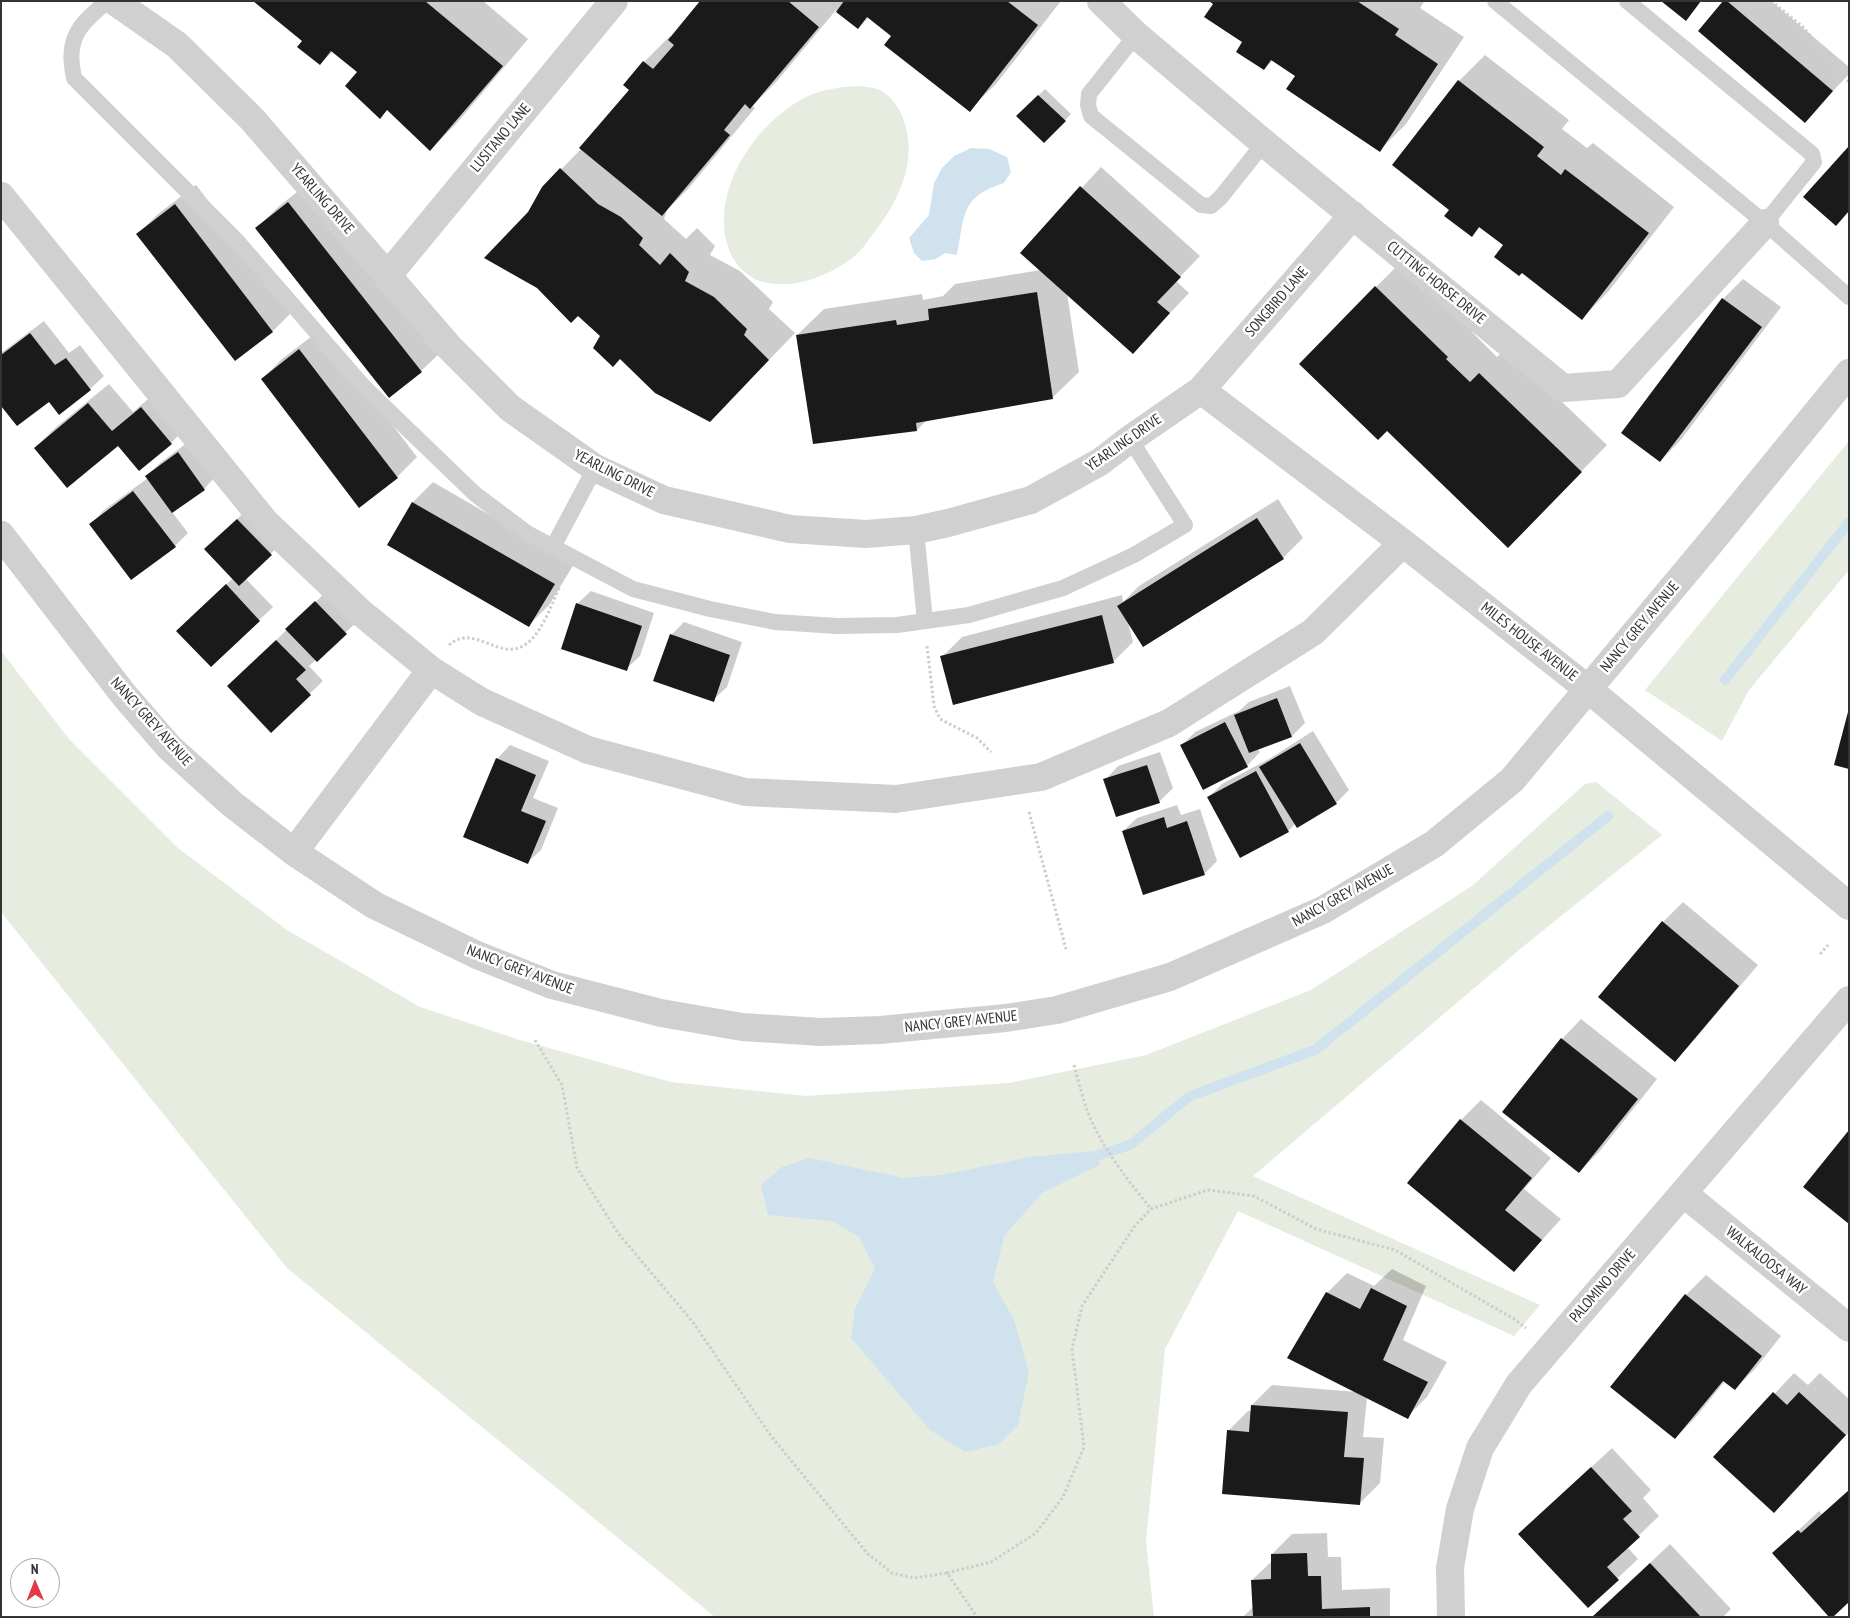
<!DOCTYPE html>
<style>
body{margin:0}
#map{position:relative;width:1850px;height:1618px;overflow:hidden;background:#fff;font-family:"PT Sans Narrow",sans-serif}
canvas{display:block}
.frame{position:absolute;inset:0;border:2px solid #333;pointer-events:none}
.north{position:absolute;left:10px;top:1558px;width:50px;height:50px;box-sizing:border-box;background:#fff;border:1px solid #adadad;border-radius:50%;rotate:359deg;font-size:14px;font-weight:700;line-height:20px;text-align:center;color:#333}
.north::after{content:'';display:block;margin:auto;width:18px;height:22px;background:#e63946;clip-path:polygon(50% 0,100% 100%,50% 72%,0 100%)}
</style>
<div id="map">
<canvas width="1850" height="1618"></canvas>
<div class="frame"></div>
<div class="north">N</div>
</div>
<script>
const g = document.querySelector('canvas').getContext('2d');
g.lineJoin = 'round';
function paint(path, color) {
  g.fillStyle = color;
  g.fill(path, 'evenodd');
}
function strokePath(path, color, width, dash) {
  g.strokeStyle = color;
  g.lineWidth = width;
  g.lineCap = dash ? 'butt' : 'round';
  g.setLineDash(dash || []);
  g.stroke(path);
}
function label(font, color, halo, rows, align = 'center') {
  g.font = font + ' "PT Sans Narrow",sans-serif';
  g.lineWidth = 5;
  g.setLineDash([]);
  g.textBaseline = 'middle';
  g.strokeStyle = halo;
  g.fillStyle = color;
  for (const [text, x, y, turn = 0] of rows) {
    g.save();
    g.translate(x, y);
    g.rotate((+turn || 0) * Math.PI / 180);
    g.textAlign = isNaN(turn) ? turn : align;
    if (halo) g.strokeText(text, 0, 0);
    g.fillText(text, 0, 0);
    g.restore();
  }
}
const green = new Path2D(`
 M858,86C864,87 871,87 877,89C888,93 898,105 902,116C920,158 899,201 873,234C868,240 864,247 859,252C841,269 811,283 787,284C776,284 763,284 753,278C739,270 731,258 727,243C712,187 757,122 806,97C823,89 840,87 858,86Z
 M1849,441V570L1749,690L1722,741L1645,690Z
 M1,651L69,739L178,848L287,930L420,1007L520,1040L671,1082L806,1096L1009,1083L1146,1055L1311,990L1472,886L1585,784L1596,782L1662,835L1525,945L1253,1176L1540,1305L1514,1336L1238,1211L1165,1349L1146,1541L1154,1617H715L287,1268L1,912Z`);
const water = new Path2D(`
 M971,148L989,149L1007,157L1011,172L1004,183C960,197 965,215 957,255L945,253L936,259L922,261L914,253L909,238L929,215L934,183L942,168L954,156Z
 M1092,1151L1099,1155V1165L1042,1193L1004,1236L993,1282L1014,1320L1029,1372L1018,1425L999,1444L965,1452L930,1430L851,1338L855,1309L875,1269L859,1237L832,1221L768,1215L761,1185L782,1167L809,1158L904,1178L942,1175L1030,1157Z`);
const shadow = new Path2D(`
 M255,1H483L528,39L457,123L430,150L359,72L333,51L320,64L304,40Z
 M701,1H1061L996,84L969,110L893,36L869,17L858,28L836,10L777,81L752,106L755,108L688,189L667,210L664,219L686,239L697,228L715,246L710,255L740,271L773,302L769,309L795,333L736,394L601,336L529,213L543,188L582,148L630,89L625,85L644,62L670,36L672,37Z
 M1211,1H1422L1424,2L1420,8L1464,37L1406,124L1380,150L1296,75L1273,60L1264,69Z
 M1724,1H1771L1849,67V74L1805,121Z
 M1485,55L1569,120L1562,129L1587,148L1593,143L1674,207L1608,292L1582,318L1505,245L1481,226L1472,236L1451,209L1459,81Z
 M1045,89L1071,114L1044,142L1018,116Z
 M1101,167L1200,256L1176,281L1189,293L1133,352L1067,293L1079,372L1052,398L927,420L917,430L814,443L797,335L824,309L922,294L923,300L943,296L955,284L1041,270L1022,253Z
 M308,183L441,352L421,371L257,228L277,208Z
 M196,185L293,311L273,331L235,359L138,234L158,214Z
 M1402,261L1474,330L1472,332L1497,357L1506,348L1607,445L1534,520L1376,287Z
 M1743,279L1781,307L1680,441L1660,461L1623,433L1723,299Z
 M44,321L69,353L80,345L104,376L90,389L49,400L1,404V353Z
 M320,330L417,457L397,477L262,379L282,359Z
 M109,384L133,412L161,388L191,423L171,443L35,448L55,428Z
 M191,440L217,475L204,489L172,512L188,533L175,546L91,524L104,510L148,478L147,476L160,463Z
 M433,482L574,564L549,605L529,625L389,544L413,502Z
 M1278,499L1303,538L1283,558L1128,622L1133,642L1113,662L942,657L962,637L1122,595L1123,602L1139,586Z
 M251,506L284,541L245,578L273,607L211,666L191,618L233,578L219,536Z
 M329,589L359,620L309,666L323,681L271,731L242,673Z
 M591,591L654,613L640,656L626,669L577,604Z
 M684,622L742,642L727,687L713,700L671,635Z
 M1290,686L1305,723L1292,736L1258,749L1260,752L1247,766L1181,746L1195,732L1239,711L1249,702Z
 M1313,731L1349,790L1336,803L1295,824L1288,831L1209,797L1222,784L1269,759Z
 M510,745L549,761L533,798L558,808L541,850L527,863L497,759Z
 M1160,752L1173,788L1159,802L1105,780L1118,766Z
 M1177,805L1181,815L1200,809L1217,861L1204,874L1123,831L1137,818Z
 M1683,902L1758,965L1694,1040L1675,1060L1599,997L1663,922Z
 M1581,1019L1657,1079L1599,1152L1579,1172L1562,1039Z
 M1481,1100L1551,1158L1524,1189L1561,1219L1514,1271L1409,1183L1461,1120Z
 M1392,1269L1426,1286L1403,1340L1447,1362L1427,1397L1407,1417L1367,1397L1363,1437L1384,1438L1380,1483L1360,1503L1228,1431L1248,1411H1252V1405L1272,1385L1357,1392L1327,1293L1347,1273L1374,1286Z
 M1706,1275L1781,1336L1755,1369L1735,1389L1725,1381L1695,1418L1675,1438L1686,1295Z
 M1794,1373L1808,1385L1820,1373L1849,1399V1432L1794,1491L1715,1457Z
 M1612,1448L1651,1490L1643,1498L1659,1516L1627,1547L1638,1559L1588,1606L1540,1515Z
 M1849,1490V1601L1774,1553L1819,1511L1822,1514Z
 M1327,1533L1328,1557H1341L1342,1590L1390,1588V1617H1243L1253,1607L1252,1580L1272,1561V1554L1292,1534Z
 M1670,1544L1731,1609L1723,1617H1593Z`);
const stream = new Path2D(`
 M1725,680L1849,522
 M1099,1155L1130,1145L1190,1096L1315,1050L1608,816`);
const building = new Path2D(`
 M253,1H425L503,66L430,151L387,110L380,119L345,86L357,72L331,51L320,65L297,47L302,41Z
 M700,1H788L819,27L750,109L745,104L724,130L730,135L662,216L579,148L629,90L623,85L643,61L653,69L674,45L668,40Z
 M844,1H1007L1038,25L970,112L884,45L891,36L867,17L858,29L836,12Z
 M1209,1H1357L1399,29L1395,35L1438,64L1380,152L1286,89L1295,76L1271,60L1264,70L1236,52L1242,42L1204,17L1213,4Z
 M1661,1H1701L1686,21Z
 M1723,1H1727L1833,91L1805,123L1698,31Z
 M1458,80L1544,147L1537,156L1561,175L1565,169L1649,233L1582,320L1522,273L1519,276L1494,257L1503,245L1479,227L1472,237L1444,216L1449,210L1392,165Z
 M1038,95L1066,121L1044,143L1016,116Z
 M1849,146V211L1836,226L1803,197Z
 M560,168L598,204L621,217L643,238L639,245L660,265L670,253L689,272L685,281L714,297L747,329L744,335L769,360L710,422L655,393L620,359L613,367L593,348L600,336L578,316L571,323L537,288L484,258L528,212L542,187Z
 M1080,186L1181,277L1157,302L1170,313L1133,354L1020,253Z
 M288,202L422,372L389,398L255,228Z
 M175,204L273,332L235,361L136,234Z
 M1375,286L1448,357L1446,359L1470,382L1479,373L1582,472L1508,548L1387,431L1378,440L1299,364Z
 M1037,292L1053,399L916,423L917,431L813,444L796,335L896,320L897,325L929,320L928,309Z
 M1722,298L1762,327L1660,462L1621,433Z
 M30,333L55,365L66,358L91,390L59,415L49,402L17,426L1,406V355Z
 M299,349L398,478L359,508L261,379Z
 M88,403L112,431L141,407L172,444L139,471L118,446L67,488L34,448Z
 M178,452L205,490L172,513L145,476Z
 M133,491L176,547L131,580L89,524Z
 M412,502L555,584L529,627L387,545Z
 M1257,518L1284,559L1143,647L1117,606Z
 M237,519L272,555L239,586L204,549Z
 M226,584L260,621L211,667L176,631Z
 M315,601L347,634L317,662L285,629Z
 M576,603L642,626L627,671L561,649Z
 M1102,615L1114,663L953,705L940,656Z
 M670,634L730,655L714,702L653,681Z
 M276,640L306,670L296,679L311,695L271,733L227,686Z
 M1277,698L1292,737L1249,753L1234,715Z
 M1848,712L1849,713V769L1834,765Z
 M1225,722L1248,767L1203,790L1180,745Z
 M1300,743L1337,804L1297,828L1259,767Z
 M496,758L536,775L521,811L546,821L528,864L463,837Z
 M1147,765L1160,803L1116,817L1103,779Z
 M1256,771L1289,832L1240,858L1207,797Z
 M1164,817L1167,828L1187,821L1205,875L1143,895L1122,831Z
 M1662,921L1739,986L1675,1062L1598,997Z
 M1561,1038L1638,1099L1579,1173L1502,1112Z
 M1460,1119L1532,1178L1505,1210L1542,1240L1514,1272L1407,1183Z
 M1849,1130V1224L1803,1187Z
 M1371,1288L1407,1306L1383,1360L1428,1382L1408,1419L1287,1358L1326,1292L1360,1309Z
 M1685,1294L1762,1356L1735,1390L1723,1381L1675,1439L1610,1387Z
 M1773,1392L1787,1405L1799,1392L1846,1435L1774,1513L1713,1457Z
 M1251,1405L1348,1412L1344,1457L1364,1458L1360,1505L1222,1494L1227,1430L1249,1432Z
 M1591,1467L1632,1511L1623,1519L1640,1537L1607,1567L1619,1580L1588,1608L1518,1534Z
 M1849,1490V1602L1833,1617H1829L1772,1553L1798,1530L1801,1533Z
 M1307,1553L1308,1576H1321L1322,1609L1370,1607V1617H1253L1251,1580L1271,1579V1554Z
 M1650,1563L1701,1617H1592Z`);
const path = new Path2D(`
 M1771,1L1803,27L1849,82
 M449,645C473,623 498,660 523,646C542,635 551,605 560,586
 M927,646L934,706L940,719L977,738L991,752
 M1029,812L1066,949
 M1820,954L1828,945
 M535,1040L562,1085L577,1168L618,1233L692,1321L771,1436L867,1553L892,1573L914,1578L947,1573L977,1617
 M1074,1065C1078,1080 1082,1096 1087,1110C1101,1147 1127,1179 1151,1209
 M947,1573L991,1562L1036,1533L1063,1497L1084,1447L1072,1349L1082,1306L1134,1227L1151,1209L1208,1190L1254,1196L1316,1229L1395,1250L1514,1319L1526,1328`);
const lane = new Path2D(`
 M108,1C79,24 65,39 74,78L237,241L364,387L475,494L527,533L633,589L710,609L775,622L837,626L897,625L969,615L1063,588L1134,555L1185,525L1130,439
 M1495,1L1765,223L1849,297
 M1627,1L1812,154L1814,162L1765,223
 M1136,35L1089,94L1088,105L1091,116L1201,205L1211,206L1221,197L1264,143
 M916,530L925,621
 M553,547L595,468`);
const street = new Path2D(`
 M114,1L177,45L252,119L449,347L510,408L595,468L664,500L790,529L866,534L916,530L948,523L1031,500L1100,462L1130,439L1201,390L1353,215
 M1101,1L1136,35L1264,143L1563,388L1618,384L1765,223
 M1,196L266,523L359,611L431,670L482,702L588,750L745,792L896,799L1041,777L1169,723L1313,632L1403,543
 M388,275L614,1
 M1201,390L1403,543L1588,689L1849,906
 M1,535L124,695L169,747L232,804L294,852L374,905L477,955L552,985L661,1013L742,1027L821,1032L880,1030L1006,1018L1057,1010L1170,977L1323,910L1434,844L1512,780L1711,542L1849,373
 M294,852L431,670
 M1683,1193L1849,1328
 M1451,1617L1450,1568L1460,1509L1480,1448L1519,1384L1849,1000`);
const streetNames = [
 ["LUSITANO LANE",501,138,-50],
 ["YEARLING DRIVE",322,199,49],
 ["CUTTING HORSE DRIVE",1436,283,39],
 ["SONGBIRD LANE",1277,302,-49],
 ["YEARLING DRIVE",1124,443,-35],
 ["YEARLING DRIVE",614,474,27],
 ["NANCY GREY AVENUE",1640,627,-50],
 ["MILES HOUSE AVENUE",1529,642,38],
 ["NANCY GREY AVENUE",151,722,48],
 ["NANCY GREY AVENUE",1343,896,-29],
 ["NANCY GREY AVENUE",520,970,21],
 ["NANCY GREY AVENUE",961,1022,-6],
 ["WALKALOOSA WAY",1766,1261,39],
 ["PALOMINO DRIVE",1603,1286,-49]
];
paint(green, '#e6ecdf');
paint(water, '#cfe2ee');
paint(shadow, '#0003');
strokePath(stream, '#cfe2ee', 10);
paint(building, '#1a1a1a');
strokePath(path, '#cdcdcd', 3, [2.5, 2.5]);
strokePath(lane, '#d0d0d0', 16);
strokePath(street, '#d0d0d0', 28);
label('15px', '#333', '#fff', streetNames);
</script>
